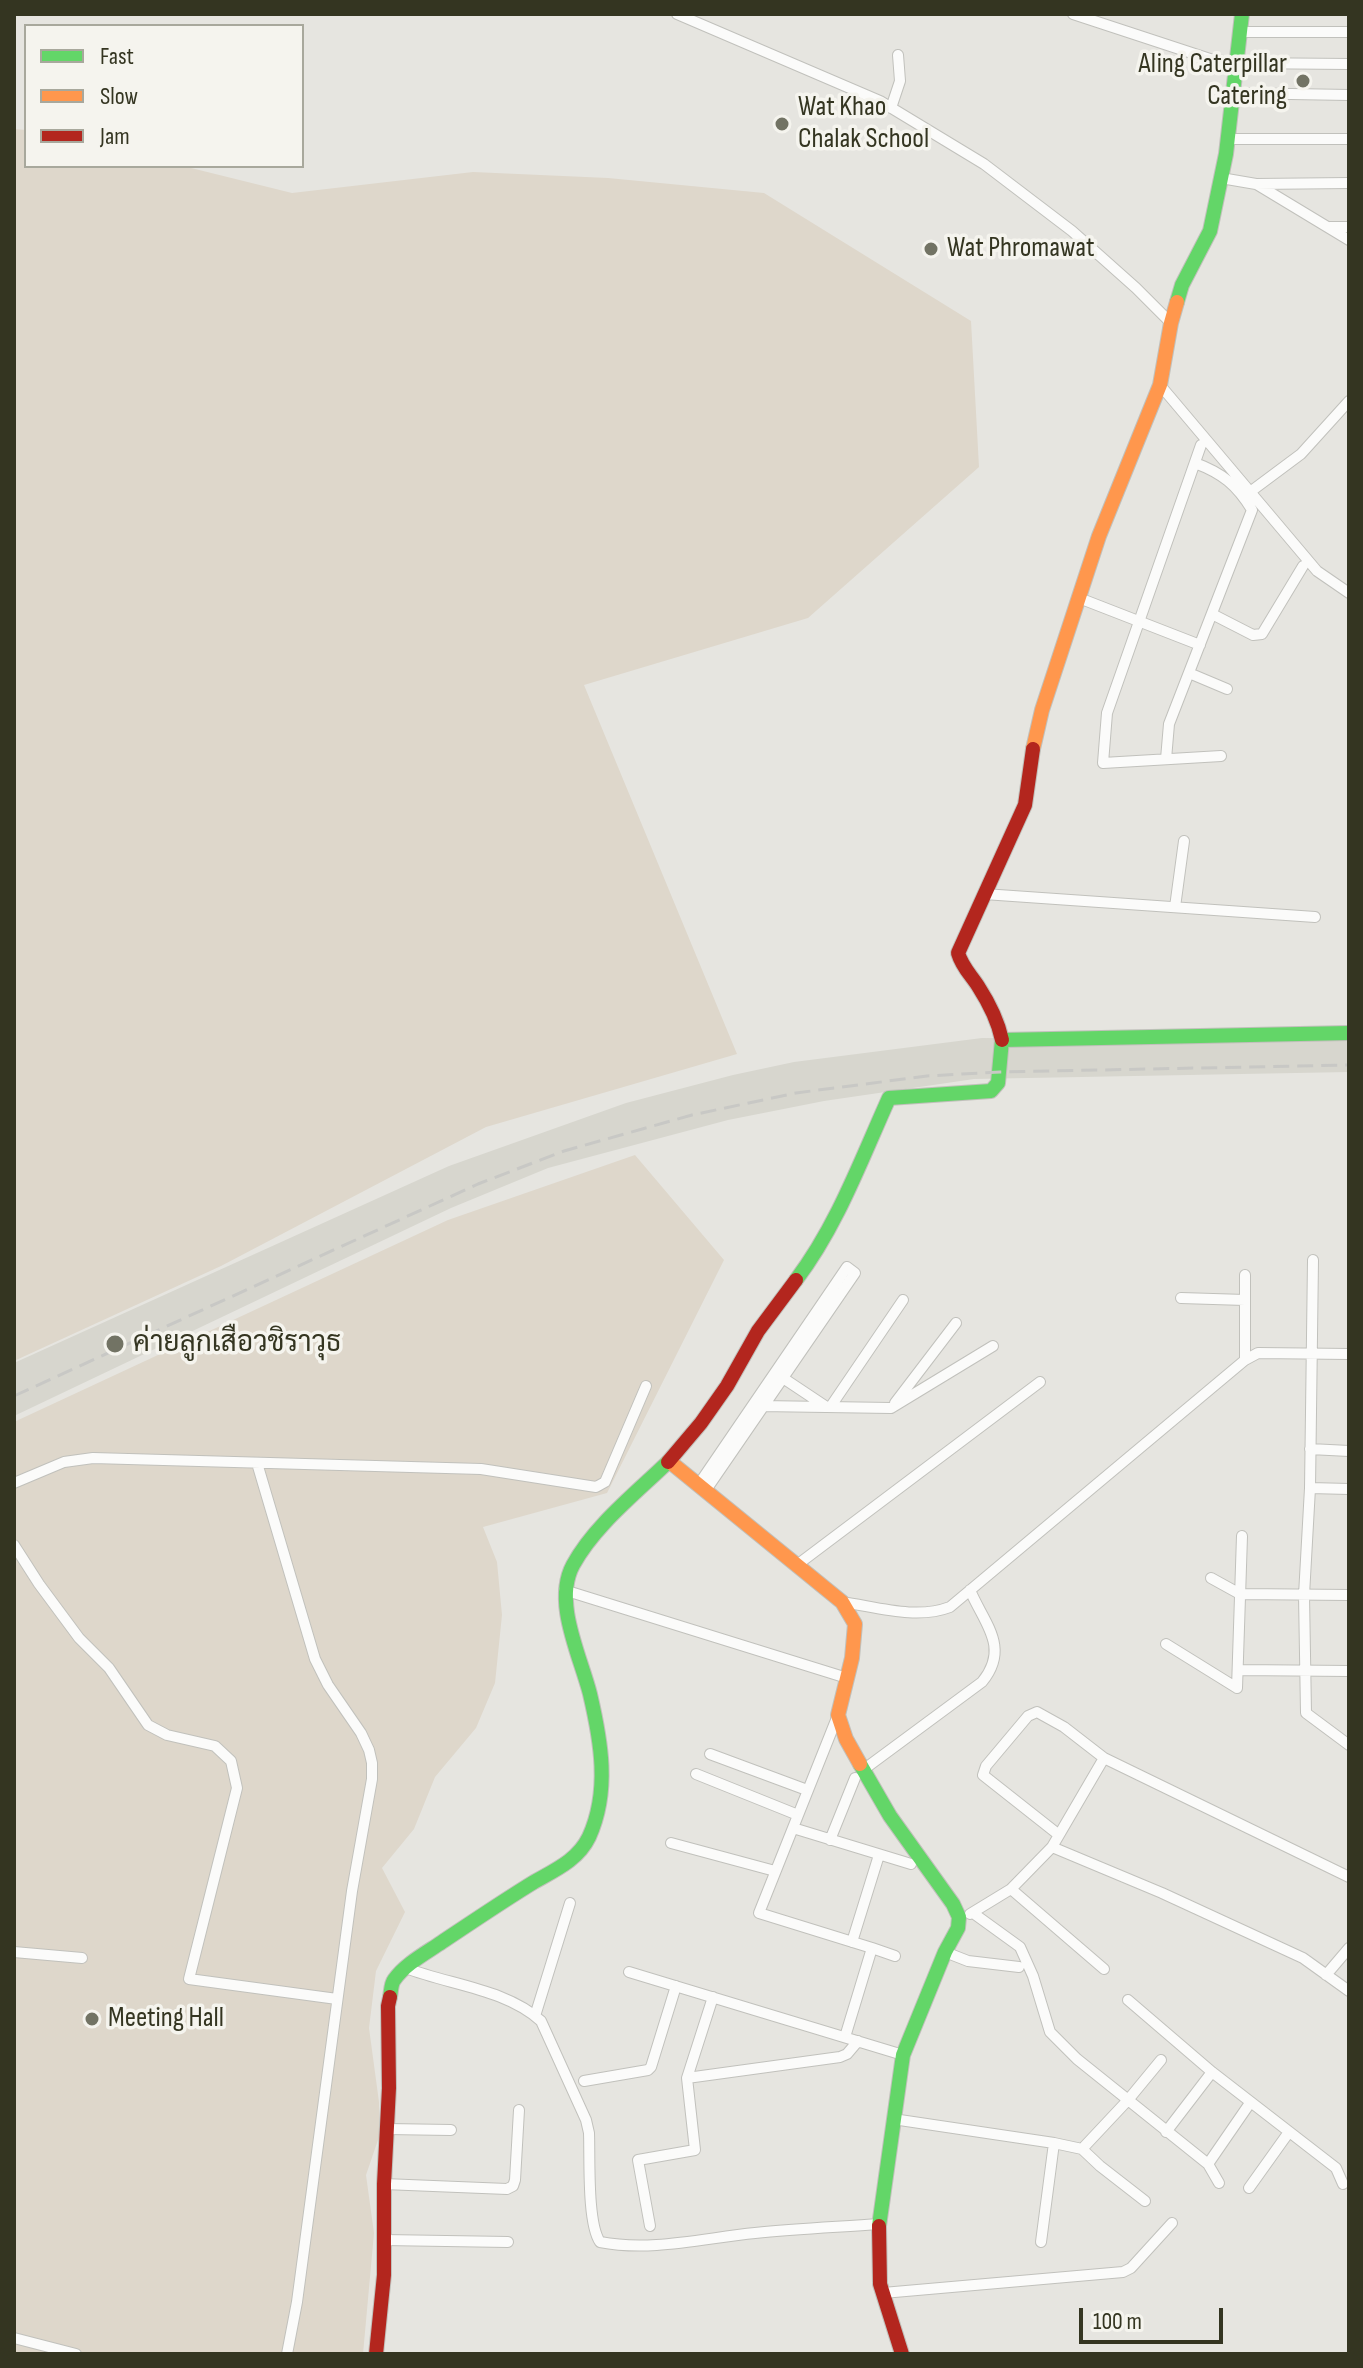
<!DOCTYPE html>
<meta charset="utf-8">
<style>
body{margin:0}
#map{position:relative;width:1363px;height:2368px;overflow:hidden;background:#e6e5e0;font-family:"Sofia Sans Condensed",sans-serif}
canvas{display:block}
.frame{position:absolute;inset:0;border:16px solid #343521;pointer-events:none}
.legend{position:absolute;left:24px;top:24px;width:280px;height:144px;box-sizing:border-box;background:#f5f4ee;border:2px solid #a8a89c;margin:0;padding:10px 14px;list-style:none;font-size:24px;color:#343521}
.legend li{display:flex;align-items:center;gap:16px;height:40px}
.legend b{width:40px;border:2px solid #a8a89c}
.scale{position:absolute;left:1079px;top:2308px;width:144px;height:36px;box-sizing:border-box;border:4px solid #343521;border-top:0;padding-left:10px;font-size:24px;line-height:28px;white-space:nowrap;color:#343521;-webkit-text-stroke:6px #f5f4ee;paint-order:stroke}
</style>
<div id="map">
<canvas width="1363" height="2368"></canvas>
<div class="frame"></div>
<ul class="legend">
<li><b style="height:10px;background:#63d668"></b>Fast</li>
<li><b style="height:10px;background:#ff974d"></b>Slow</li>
<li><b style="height:10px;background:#b3261e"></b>Jam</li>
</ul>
<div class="scale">100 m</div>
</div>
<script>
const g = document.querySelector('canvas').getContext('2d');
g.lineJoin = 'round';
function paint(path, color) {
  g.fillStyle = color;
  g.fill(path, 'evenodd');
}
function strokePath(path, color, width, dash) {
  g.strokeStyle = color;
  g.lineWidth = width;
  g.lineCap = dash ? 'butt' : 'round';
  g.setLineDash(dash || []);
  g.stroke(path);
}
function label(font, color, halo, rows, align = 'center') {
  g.font = font + ' "Sofia Sans Condensed",Sarabun,sans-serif';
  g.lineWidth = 7;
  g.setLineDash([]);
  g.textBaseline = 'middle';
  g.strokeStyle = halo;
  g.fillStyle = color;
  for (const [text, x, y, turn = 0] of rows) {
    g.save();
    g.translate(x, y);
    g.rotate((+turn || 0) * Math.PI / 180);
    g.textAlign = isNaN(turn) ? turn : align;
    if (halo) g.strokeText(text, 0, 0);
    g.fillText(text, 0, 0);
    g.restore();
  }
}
const built = new Path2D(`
 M982,1038L1272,1040L1349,1039V1072L974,1079L824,1101L728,1120L548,1168L451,1208L14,1416V1363L449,1166L626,1103L733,1075L794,1062Z`);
const green = new Path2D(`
 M14,129L26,130V166H183L292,193L473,172L608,178L764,193L971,321L979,467L808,618L584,685L737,1054L486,1127L221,1266L14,1361Z
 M635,1155L724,1260L607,1493L483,1527L497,1562L502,1615L495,1683L476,1728L435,1777L414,1829L382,1868L405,1912L376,1971L369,2028L379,2102V2137L366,2175L374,2233L363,2354H14V1422L448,1220Z`);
const street = new Path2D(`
 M677,14L880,101L984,164L1072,231L1136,288L1171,323
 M1073,14L1210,59L1236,63L1349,64
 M1239,32H1349
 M1233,93L1349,95
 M891,108L900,81L898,55
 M1227,139H1349
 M1221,178L1256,184L1349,183
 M1258,185L1349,240
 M1330,227H1349
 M1160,385L1317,571L1349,593
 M1201,445L1107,713L1103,763L1221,756
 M1250,492L1301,454L1349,401
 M1079,598L1200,645
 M1212,614L1253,635L1262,634L1303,566
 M1189,673L1227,689
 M1166,759L1169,724L1252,510C1237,485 1222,473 1195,463
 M984,894L1315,917
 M1175,907L1184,841
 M1313,1260L1310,1488L1304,1595L1306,1713L1349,1745
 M1245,1275V1360
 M1181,1298L1245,1300
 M780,1376L825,1406
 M895,1403L956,1323
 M761,1406L891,1408L993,1346
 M831,1406L903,1300
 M1310,1449L1349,1451
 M257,1463L315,1659L328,1685L361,1733L369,1750L372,1763V1779L352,1891L297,2302L287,2354
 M14,1483L64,1462L93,1458L481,1469L596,1487L605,1482L646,1386
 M699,1484L847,1267L855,1273L706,1490
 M1310,1488L1349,1489
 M14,1545L39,1584L79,1638L109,1668L148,1725L167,1735L215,1746L231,1761L237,1788L189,1979L337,1999
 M797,1565L1040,1382
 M1211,1578L1240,1594L1349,1595
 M564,1590L847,1678
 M842,1602C877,1607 916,1620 950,1607L1245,1360L1258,1353L1349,1354
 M1166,1644L1237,1688
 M1238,1670L1349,1671
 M1237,1688L1242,1536
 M838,1715L759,1913L872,1948
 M710,1754L807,1790
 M863,1770L982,1682C1011,1647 983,1622 970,1590
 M696,1774L798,1815
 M793,1828L911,1864
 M1059,1835L983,1775L986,1766L1028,1716L1037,1712L1064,1727L1104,1758L1349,1877
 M830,1840L855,1778
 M671,1843L775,1871
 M1052,1847L1162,1893L1303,1958L1349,1991
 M1011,1889L1104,1969
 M973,1913L1020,1947L1033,1976L1050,2032L1077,2059L1208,2164L1219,2183
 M970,1914L1011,1889L1052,1847L1104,1758
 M852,1942L879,1855
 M14,1952L82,1958
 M945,1952L968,1961L1019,1967
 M406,1968C450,1985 506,1989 541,2021L586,2120L589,2133C590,2158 587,2223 600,2242C651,2252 704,2238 755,2233C796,2229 838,2227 879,2224
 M629,1972L903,2055
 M1326,1975L1349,1948
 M1128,2000L1212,2072L1336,2168L1343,2184
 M535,2016L570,1903
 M845,2037L872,1948L895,1956
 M687,2078L840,2057L847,2054L858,2041
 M584,2081L648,2070L651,2067L676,1986
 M893,2119L1054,2143L1082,2149L1128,2100L1161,2060
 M387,2129L451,2130
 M1166,2132L1212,2072
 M1082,2149L1100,2166L1145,2201
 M1208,2164L1250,2103
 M384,2184L507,2189L513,2186L515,2180L519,2110
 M1249,2188L1289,2132
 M650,2226L638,2160L695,2150L687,2078L713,1997
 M384,2240L508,2242
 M1041,2242L1054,2143
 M883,2293L1123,2272L1131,2268L1172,2223
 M14,2338L76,2354`);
const fast = new Path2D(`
 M1177,302L1182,285L1210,231L1226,154L1242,14
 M796,1280C837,1226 861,1160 889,1098L991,1091L998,1083L1002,1040L1349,1033
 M860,1764L890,1816L953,1904L959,1917L958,1928L945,1952L903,2055L879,2226
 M390,1997C391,1992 391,1984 394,1980C405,1964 426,1953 442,1942C472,1922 503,1901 534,1882C555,1870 578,1860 589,1837C610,1791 601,1741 590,1694C580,1655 553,1602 573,1565C594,1526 636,1493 668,1462`);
const slow = new Path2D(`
 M1033,749L1042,710L1099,536L1160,385L1171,323L1177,302
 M669,1461L842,1602L855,1624L852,1658L838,1715L846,1739L860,1764`);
const jam = new Path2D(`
 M1002,1040C998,1021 989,1003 978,986C971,975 962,967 958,953L1025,805L1033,749
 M668,1462L701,1423L727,1386L758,1331L796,1280
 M879,2226L880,2284L902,2354
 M376,2354L384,2275V2184L389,2088L388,2006L390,1997`);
const rail = new Path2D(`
 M14,1396L478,1184L564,1151L692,1115L796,1093L927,1076L1000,1072L1349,1065`);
const markers = [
 [1303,81,8,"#727364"],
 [782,124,8,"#727364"],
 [931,249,8,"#727364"],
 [115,1344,10,"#727364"],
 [92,2019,8,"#727364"]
];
const poiNames = [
 ["Aling Caterpillar",1287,65,"right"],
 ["Catering",1287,97,"right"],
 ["Wat Khao",798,108],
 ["Chalak School",798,140],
 ["Wat Phromawat",947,249],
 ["ค่ายลูกเสือวชิราวุธ",133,1344],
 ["Meeting Hall",108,2019]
];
paint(built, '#d7d6ce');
paint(green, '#ded7cb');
strokePath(street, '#c1c1bc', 12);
strokePath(fast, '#c1c0bb', 16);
strokePath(slow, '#c1c0bb', 16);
strokePath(jam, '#c1c0bb', 16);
strokePath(street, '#fbfbfa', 10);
strokePath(fast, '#63d668', 14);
strokePath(slow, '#ff974d', 14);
strokePath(jam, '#b3261e', 14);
strokePath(rail, '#c8c8c5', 3, [16, 8]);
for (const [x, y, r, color] of markers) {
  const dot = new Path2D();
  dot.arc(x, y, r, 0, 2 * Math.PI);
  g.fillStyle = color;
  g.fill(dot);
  strokePath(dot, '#f5f4ee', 3);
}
label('28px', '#343521', '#f5f4ee', poiNames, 'left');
</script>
